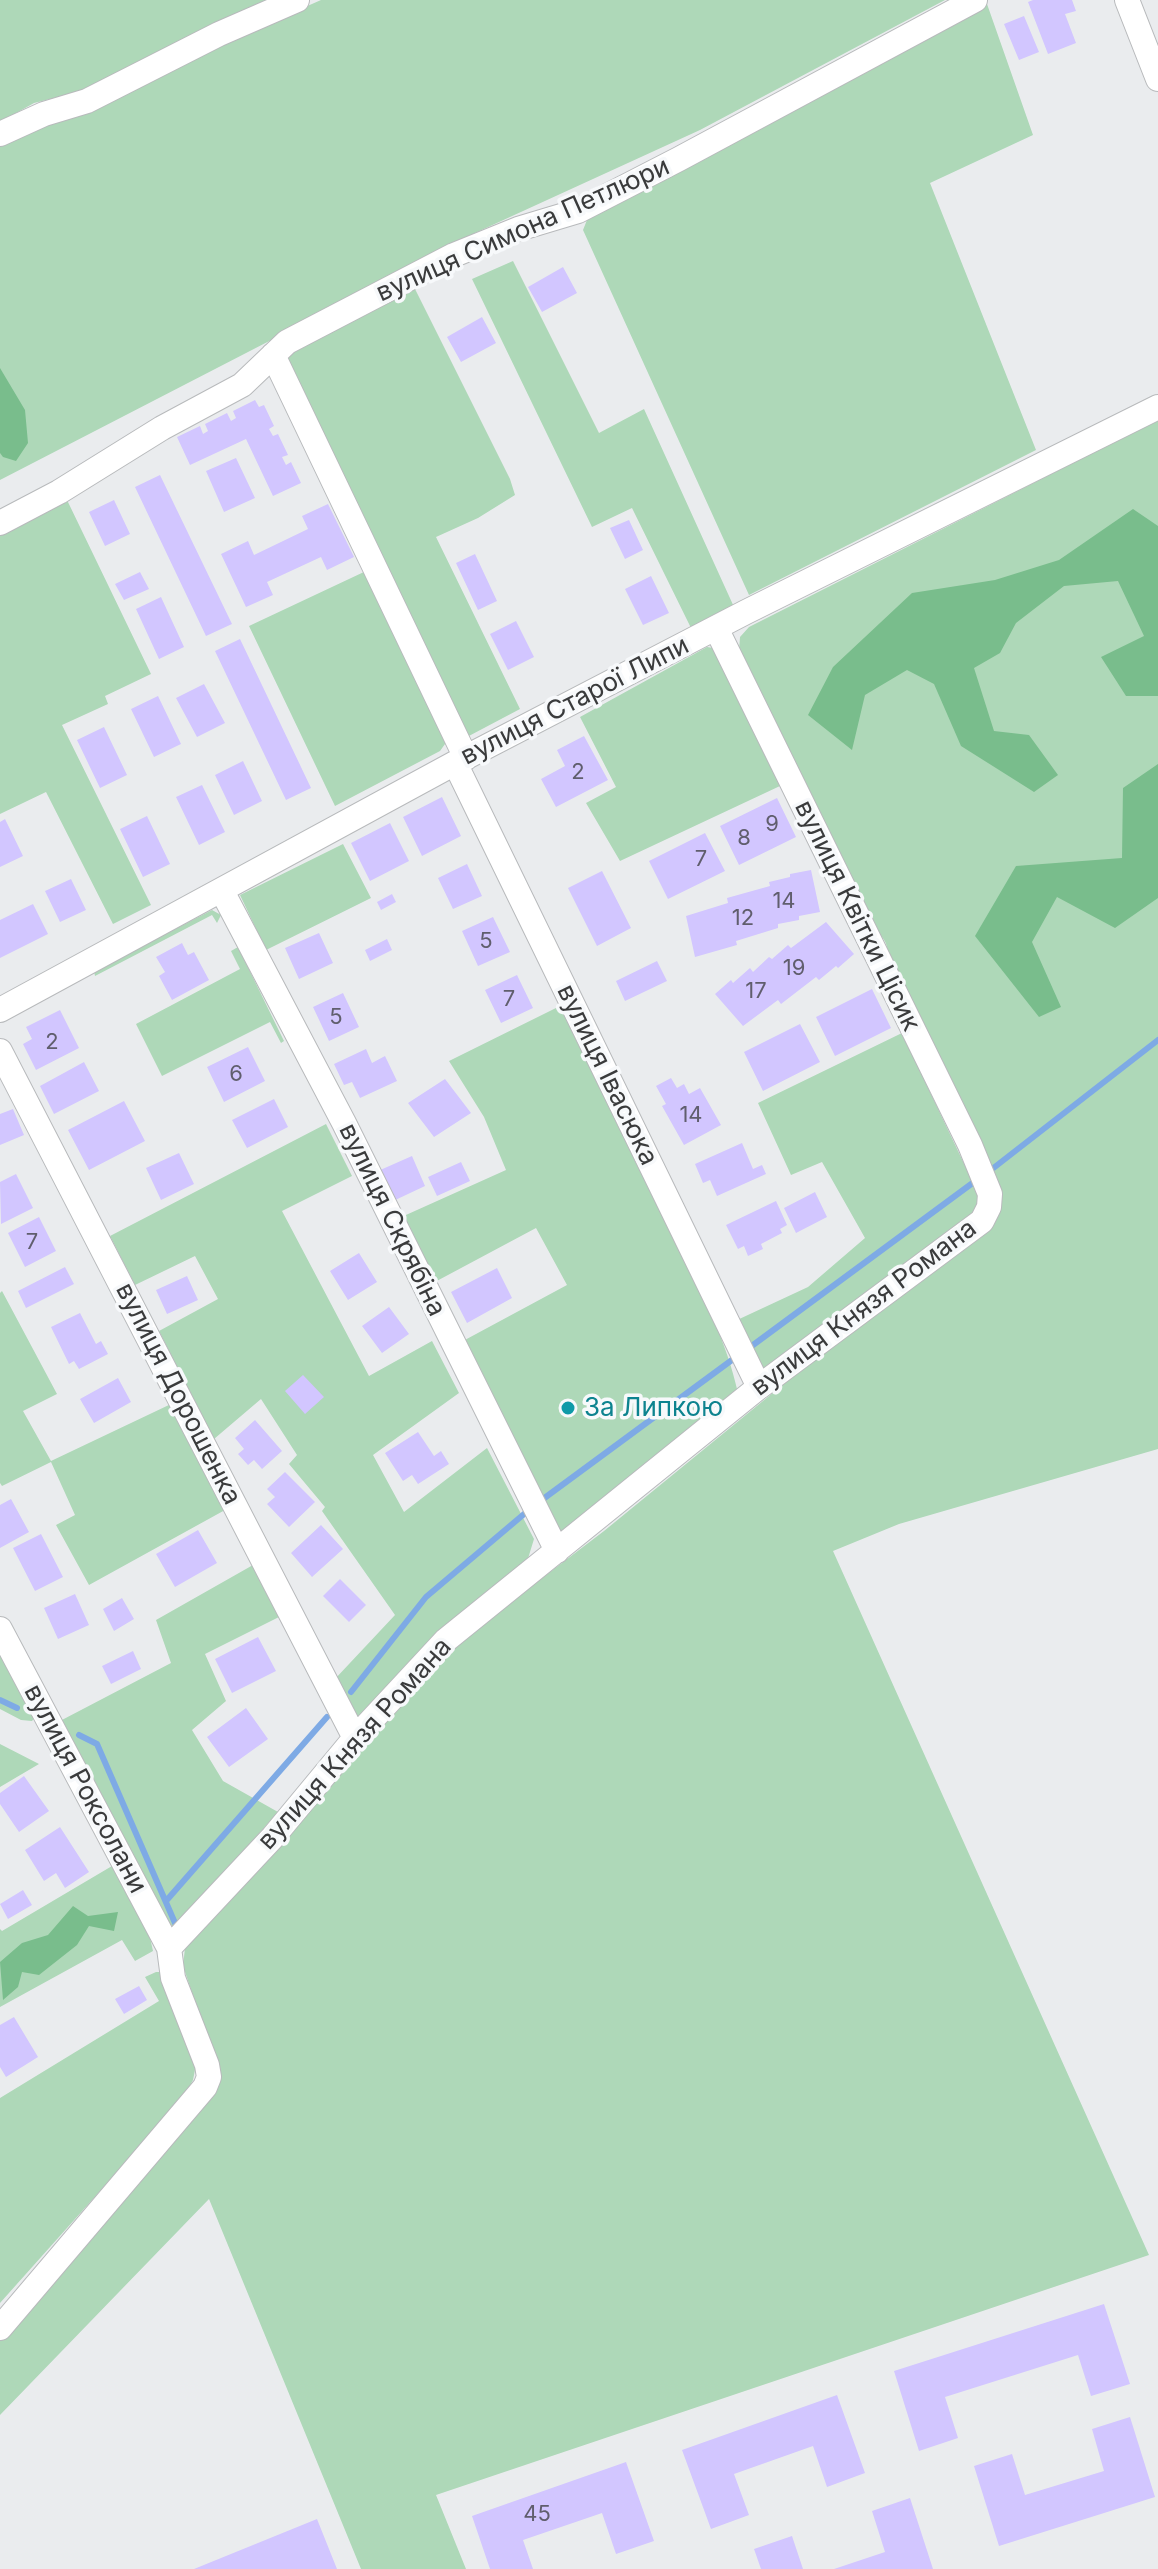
<!DOCTYPE html>
<meta charset="utf-8">
<style>
body{margin:0}
canvas{display:block;background:#eaecee}
</style>
<canvas width="1158" height="2569"></canvas>
<script>
const g = document.querySelector('canvas').getContext('2d');
g.lineJoin = 'round';
function paint(path, color) {
  g.fillStyle = color;
  g.fill(path, 'evenodd');
}
function strokePath(path, color, width, dash) {
  g.strokeStyle = color;
  g.lineWidth = width;
  g.lineCap = dash ? 'butt' : 'round';
  g.setLineDash(dash || []);
  g.stroke(path);
}
function label(font, color, halo, rows, align = 'center') {
  g.font = font + ' Inter,sans-serif';
  g.lineWidth = 7;
  g.setLineDash([]);
  g.textBaseline = 'middle';
  g.strokeStyle = halo;
  g.fillStyle = color;
  for (const [text, x, y, turn = 0] of rows) {
    g.save();
    g.translate(x, y);
    g.rotate((+turn || 0) * Math.PI / 180);
    g.textAlign = isNaN(turn) ? turn : align;
    if (halo) g.strokeText(text, 0, 0);
    g.fillText(text, 0, 0);
    g.restore();
  }
}
const green = new Path2D(`
 M0,0H270L82,91L34,103L0,122Z
 M321,0H945L700,130L451,244L279,336L0,480V142Z
 M987,4L1033,135L930,183L1036,450L749,595L583,230L589,215Z
 M513,261L599,433L644,409L734,607L691,628L632,508L592,527L472,279Z
 M414,287L510,479L515,495L478,518L436,537L520,709L467,737L279,356Z
 M1158,420V1449L899,1524L833,1551L1149,2255L436,2495L466,2569H361L209,2199L0,2415V2339L218,2069L183,1966L185,1948L395,1706L458,1642L604,1531L906,1284L992,1227C1001,1213 1003,1203 1000,1187L888,957C888,945 885,937 875,932L837,846L830,842L739,651L740,637L749,627Z
 M67,500L151,674L105,696L108,704L62,725L151,905L113,924L46,792L0,814V534Z
 M366,571L445,735V744L440,751L335,806L249,626Z
 M707,647L713,648L717,653L780,786L620,861L586,803L616,787L580,717Z
 M343,844L371,898L266,950L240,895Z
 M212,910L221,915L217,923L212,915L95,976L94,971Z
 M238,947L284,1041L281,1043L270,1022L162,1076L136,1024L240,969L231,951Z
 M560,1006C601,1087 644,1168 683,1252C704,1298 727,1343 738,1393L561,1533L463,1341L567,1285L536,1228L433,1283L397,1219L506,1170L484,1117L449,1061Z
 M902,1033L977,1191L979,1206L973,1215L762,1374L735,1321L808,1287L865,1238L822,1162L791,1175L758,1103Z
 M326,1124L352,1176L282,1211L369,1376L432,1341L459,1393L373,1455L404,1512L487,1448L534,1539L526,1565L364,1718L356,1719L334,1680L395,1615L322,1511L325,1507L289,1464L297,1455L261,1399L214,1439L159,1331L218,1299L195,1256L135,1285L110,1236Z
 M2,1291L57,1394L23,1411L51,1461L171,1404L225,1510L89,1585L56,1525L75,1515L51,1462L2,1486L0,1483V1293Z
 M253,1565L279,1617L205,1654L226,1701L192,1730L223,1781L278,1812L185,1917L173,1926L167,1924L60,1721L171,1663L156,1620Z
 M0,1652L35,1717L32,1721L21,1720L0,1709Z
 M0,1744L39,1764L0,1787Z
 M112,1866L149,1933L153,1951L135,1961L122,1940L0,2007V1929L2,1931Z
 M156,1972H161L196,2065L193,2080L184,2097L0,2303V2098L159,2001L145,1977Z`);
const forest = new Path2D(`
 M0,368L25,410L28,443L16,461L3,457L0,453Z
 M1133,509L1158,526V696H1126L1101,657L1144,636L1118,581L1064,586L1016,623L1000,653L974,668L994,731L1029,735L1058,775L1034,792L961,746L934,684L907,670L865,695L852,750L808,715L833,667L912,593L995,580L1059,560Z
 M1158,764V898L1115,928L1057,897L1032,942L1061,1007L1039,1017L975,936L1016,866L1122,858L1123,788Z
 M73,1906L88,1916L118,1912L114,1931L89,1926L77,1945L39,1975L22,1972L18,1987L3,2000L0,1962L22,1943L48,1935Z`);
const stream = new Path2D(`
 M987,1173L1158,1040
 M749,1348L978,1179
 M539,1502L736,1357
 M351,1692L426,1597L530,1509
 M0,1700L17,1708
 M79,1735L97,1744L175,1923
 M166,1901L327,1717`);
const building = new Path2D(`
 M1033,0H1072L1076,11L1065,14L1076,43L1048,54L1028,2Z
 M1024,16L1039,52L1019,60L1004,24Z
 M563,267L577,293L542,312L528,287Z
 M482,317L496,343L461,362L447,337Z
 M255,400L259,407L264,405L274,426L269,429L273,436L278,434L288,455L282,457L286,465L291,462L301,483L273,496L246,439L190,465L177,437L200,426L203,434L208,431L205,424L227,413L231,421L236,418L233,411Z
 M236,458L255,498L224,512L206,471Z
 M160,475L232,624L206,636L135,487Z
 M114,500L130,534L105,546L89,512Z
 M328,504L354,557L327,570L321,557L267,582L273,595L246,607L221,554L248,541L254,555L308,529L302,516Z
 M629,520L643,550L625,559L610,528Z
 M475,554L497,601L478,610L456,563Z
 M140,572L149,589L124,600L115,584Z
 M651,576L669,613L643,625L625,589Z
 M161,597L184,647L159,659L136,609Z
 M516,621L534,657L508,670L490,634Z
 M240,639L311,788L286,800L215,651Z
 M204,684L225,723L197,737L176,698Z
 M158,696L181,744L154,757L131,709Z
 M104,727L127,775L100,788L77,740Z
 M584,736L608,780L556,807L541,779L565,766L557,750Z
 M243,761L262,801L234,815L215,775Z
 M202,785L225,832L199,845L176,797Z
 M442,797L461,836L422,856L403,817Z
 M777,798L796,837L739,865L720,826Z
 M147,816L170,864L143,877L120,829Z
 M5,819L23,856L0,867V822Z
 M390,823L409,861L370,881L351,843Z
 M705,833L725,871L668,899L649,861Z
 M467,864L482,896L453,909L438,878Z
 M811,870L820,912L799,916V920L778,924V928L736,941L737,945L695,957L686,916L728,903L727,898L770,886L769,882L790,877V874Z
 M602,871L631,928L597,946L568,888Z
 M71,879L86,910L60,922L45,891Z
 M392,894L396,902L381,910L377,902Z
 M33,904L48,934L0,958V920Z
 M493,917L510,952L478,966L462,931Z
 M826,922L854,954L838,968L836,966L819,980L816,977L781,1004L778,1000L743,1026L715,994L731,980L733,983L750,968L753,972L769,957L772,959L788,945L791,948Z
 M319,933L333,963L299,979L285,948Z
 M387,939L392,950L370,961L365,950Z
 M182,943L188,955L194,952L209,980L172,1000L159,976L165,972L156,957Z
 M657,961L667,981L625,1001L616,981Z
 M517,975L533,1008L501,1023L485,990Z
 M872,989L891,1028L835,1056L816,1017Z
 M343,993L359,1027L329,1041L313,1007Z
 M60,1010L79,1048L36,1070L23,1044L32,1039L26,1027Z
 M800,1024L820,1062L763,1091L744,1052Z
 M248,1047L265,1081L224,1102L207,1067Z
 M366,1049L372,1063L385,1056L397,1081L360,1098L352,1082L344,1085L334,1064Z
 M84,1062L99,1091L54,1114L40,1086Z
 M671,1078L677,1088L684,1084L689,1094L700,1088L721,1125L684,1145L662,1106L666,1104L656,1086Z
 M445,1079L471,1113L434,1137L408,1103Z
 M274,1099L288,1127L247,1148L232,1120Z
 M124,1101L145,1141L89,1170L68,1130Z
 M13,1109L24,1135L0,1145V1114Z
 M742,1143L753,1169L762,1165L766,1174L717,1196L710,1180L703,1183L695,1164Z
 M179,1153L194,1184L161,1200L146,1168Z
 M412,1156L425,1186L391,1202L378,1171Z
 M461,1162L470,1181L437,1196L428,1177Z
 M16,1174L33,1208L1,1224L0,1182Z
 M815,1192L827,1217L796,1233L784,1208Z
 M776,1201L787,1225L780,1229L782,1233L761,1244L763,1249L748,1256L744,1246L738,1249L726,1225Z
 M39,1217L56,1251L25,1267L8,1233Z
 M359,1253L377,1282L348,1300L330,1271Z
 M65,1267L74,1284L26,1308L18,1291Z
 M497,1268L512,1298L467,1323L451,1292Z
 M187,1276L198,1300L167,1314L156,1290Z
 M389,1307L409,1334L382,1353L362,1326Z
 M80,1313L96,1344L101,1341L108,1354L79,1369L74,1361L69,1364L51,1327Z
 M303,1375L324,1397L305,1414L285,1391Z
 M118,1378L131,1402L94,1423L80,1399Z
 M255,1420L282,1451L262,1469L254,1460L248,1465L238,1454L244,1449L235,1438Z
 M418,1432L434,1456L441,1451L449,1464L418,1484L412,1475L403,1481L385,1453Z
 M285,1472L315,1502L289,1527L267,1504L275,1497L267,1489Z
 M11,1499L29,1532L0,1548V1505Z
 M321,1525L343,1549L312,1577L291,1553Z
 M198,1530L217,1563L175,1587L156,1554Z
 M41,1534L63,1577L35,1591L13,1548Z
 M340,1579L366,1605L349,1622L323,1596Z
 M75,1594L89,1625L58,1639L44,1608Z
 M122,1598L134,1619L114,1631L103,1609Z
 M258,1637L276,1671L232,1693L215,1659Z
 M133,1651L141,1669L111,1684L102,1666Z
 M246,1708L268,1739L229,1767L207,1737Z
 M24,1776L49,1811L19,1832L0,1804V1793Z
 M60,1827L89,1872L65,1888L56,1873L44,1881L25,1850Z
 M23,1890L32,1905L8,1919L0,1904Z
 M139,1986L147,2000L124,2014L115,1999Z
 M14,2017L38,2057L6,2077L0,2067V2025Z
 M1104,2304L1130,2384L1091,2396L1078,2355L945,2397L958,2438L919,2451L894,2371Z
 M837,2395L865,2473L827,2487L813,2446L734,2474L749,2515L711,2529L682,2450Z
 M1130,2417L1155,2497L999,2546L974,2466L1012,2454L1025,2495L1104,2471L1092,2429Z
 M626,2462L654,2541L616,2554L602,2513L523,2540L533,2569H490L472,2516Z
 M910,2498L933,2569H834L885,2552L872,2511Z
 M317,2519L337,2569H194Z
 M792,2536L803,2569H761L754,2549Z`);
const minor = new Path2D(`
 M1127,0L1158,79
 M0,134L44,114L87,101L219,34L297,0
 M273,355L466,758
 M0,523L59,492L162,428L242,385L287,342L454,255L518,229L578,211L679,159L975,0
 M455,763L759,1387
 M222,891L344,1123L557,1551
 M0,1010L455,763L746,612L1158,407
 M0,1051L355,1738
 M0,1629L169,1948L173,1978L207,2065L209,2077L205,2087L0,2328
 M169,1948L273,1837L355,1738L446,1640L759,1387L982,1221L989,1207L990,1194L970,1145L716,628`);
const markers = [
 [568,1408,8,"#0f9aa8"]
];
const numberNames = [
 ["2",578,772],
 ["9",772,824],
 ["8",744,838],
 ["7",701,859],
 ["14",784,901],
 ["12",743,918],
 ["5",486,941],
 ["19",794,968],
 ["17",756,991],
 ["7",509,999],
 ["5",336,1017],
 ["2",52,1042],
 ["6",236,1074],
 ["14",691,1115],
 ["7",32,1242],
 ["45",537,2514]
];
const streetNames = [
 ["вулиця Симона Петлюри",523,230,-24],
 ["вулиця Старої Липи",575,701,-27],
 ["вулиця Квітки Цісик",857,916,64],
 ["вулиця Івасюка",607,1075,64],
 ["вулиця Скрябіна",392,1220,64],
 ["вулиця Князя Романа",864,1308,-37],
 ["вулиця Дорошенка",178,1394,63],
 ["вулиця Князя Романа",355,1744,-48],
 ["вулиця Роксолани",85,1789,62]
];
const cultureNames = [
 ["За Липкою",584,1408]
];
paint(green, '#aed8b8');
paint(forest, '#79bd8c');
strokePath(stream, '#7eaae5', 6);
paint(building, '#d2c6ff');
strokePath(minor, '#b8babc', 26);
strokePath(minor, '#fff', 24);
for (const [x, y, r, color] of markers) {
  const dot = new Path2D();
  dot.arc(x, y, r, 0, 2 * Math.PI);
  g.fillStyle = color;
  g.fill(dot);
  strokePath(dot, '#f7f9fb', 3);
}
label('22px', '#605e6d', null, numberNames);
label('26px', '#3a3b3c', '#f7f9fb', streetNames);
label('26px', '#0d838f', '#f7f9fb', cultureNames, 'left');
</script>
